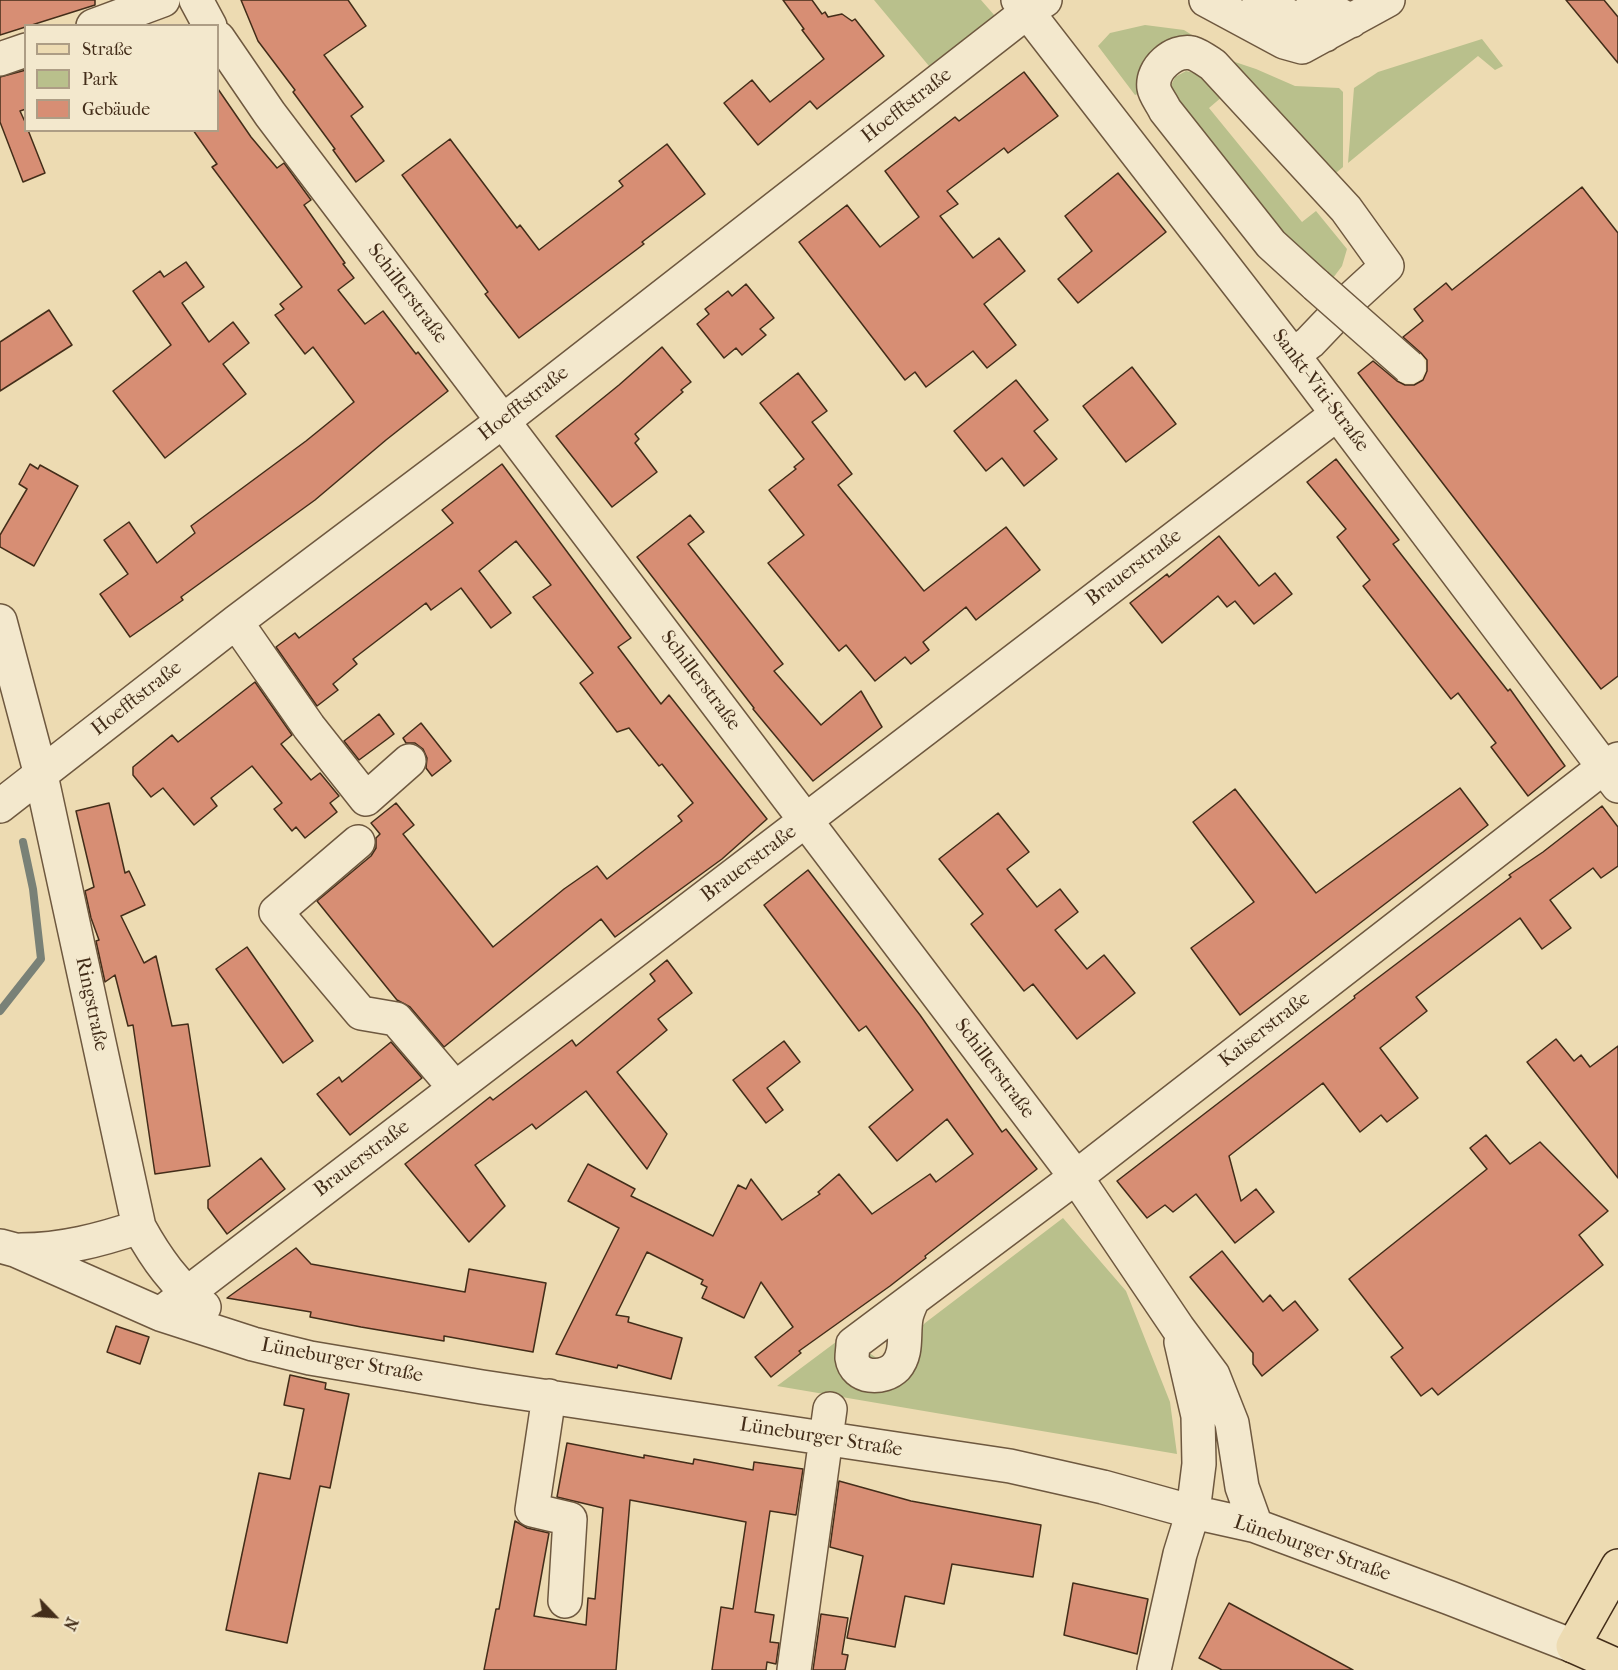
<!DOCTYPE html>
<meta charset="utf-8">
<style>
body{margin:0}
#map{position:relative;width:1618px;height:1670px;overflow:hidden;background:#eddbb2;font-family:"IM FELL French Canon",serif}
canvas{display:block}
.legend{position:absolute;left:24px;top:24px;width:195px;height:108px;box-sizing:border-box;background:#f3e8cd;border:2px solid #ad9d85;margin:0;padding:8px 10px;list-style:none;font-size:18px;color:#432d19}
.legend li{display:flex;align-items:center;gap:12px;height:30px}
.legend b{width:30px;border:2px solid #ad9d85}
.north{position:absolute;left:24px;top:1586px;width:60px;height:60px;-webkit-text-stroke:4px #f3e8cd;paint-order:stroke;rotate:115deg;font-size:16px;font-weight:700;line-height:24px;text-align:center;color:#432d19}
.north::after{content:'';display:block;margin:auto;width:21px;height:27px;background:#432d19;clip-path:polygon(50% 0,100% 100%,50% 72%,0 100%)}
</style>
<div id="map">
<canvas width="1618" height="1670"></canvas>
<ul class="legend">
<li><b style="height:8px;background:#eddbb2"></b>Straße</li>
<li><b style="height:16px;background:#b9c08c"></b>Park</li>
<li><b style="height:16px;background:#d78e74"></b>Gebäude</li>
</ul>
<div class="north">N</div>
</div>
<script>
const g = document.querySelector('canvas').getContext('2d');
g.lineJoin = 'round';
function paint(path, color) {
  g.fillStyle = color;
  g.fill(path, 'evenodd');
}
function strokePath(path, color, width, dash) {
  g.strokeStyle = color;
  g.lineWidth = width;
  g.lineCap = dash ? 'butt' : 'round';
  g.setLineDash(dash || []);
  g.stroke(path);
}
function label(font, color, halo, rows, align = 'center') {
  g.font = font + ' "IM FELL French Canon",serif';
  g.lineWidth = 4.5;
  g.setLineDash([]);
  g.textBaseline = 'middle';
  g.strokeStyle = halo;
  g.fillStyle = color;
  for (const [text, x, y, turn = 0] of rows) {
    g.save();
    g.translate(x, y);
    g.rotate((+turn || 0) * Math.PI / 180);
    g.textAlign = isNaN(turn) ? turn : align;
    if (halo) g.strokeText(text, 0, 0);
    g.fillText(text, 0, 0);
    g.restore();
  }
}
const green = new Path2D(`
 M874,0H981L995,16L929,66Z
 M1145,25L1184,30L1235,62L1256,69L1295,86L1339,88L1343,92V167L1330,178L1247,76L1211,55L1185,42L1168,40L1154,49L1142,66L1138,94L1135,95L1098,46L1110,33Z
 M1482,39L1503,66L1495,70L1478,56L1348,163L1354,88L1378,72Z
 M1186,71L1204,75L1223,96L1209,108L1302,222L1316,211L1347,249L1342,266L1333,278L1285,240L1168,92L1175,77Z
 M1063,1218L1126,1291L1170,1402L1177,1454L777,1386L844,1336L887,1365L925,1323Z`);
const stream = new Path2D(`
 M0,1011L41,959L33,889L23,842`);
const building = new Path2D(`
 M0,0H95V5L0,35Z
 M241,0H348L366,26L324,55L363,107L351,116L384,161L356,182L333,150L335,149L293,92L295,90L258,41Z
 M783,0H812L822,14L825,12L828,17L842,14L852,21L855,19L884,56L817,109L810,101L758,145L724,103L752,80L770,102L824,59L802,30L804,29Z
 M1566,0H1604L1618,17V63Z
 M26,70V109L20,111L26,124V130H28L45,173L23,182L0,122V77Z
 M1024,72L1058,116L1008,153L1004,148L947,191L958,204L940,216L973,258L999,238L1025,271L984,304L1016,345L987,368L973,351L926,387L915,372L905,380L799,242L847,205L880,247L919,217L885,171L955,117L959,121Z
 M218,89L251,137L277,168L284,163L311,200L304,205L345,263L343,264L354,278L338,290L365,324L383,311L416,354L418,352L448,391L386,440L315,500L181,597L183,600L130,637L100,594L128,574L104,540L129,522L157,563L195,533L191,526L306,441L354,402L313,347L305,354L275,315L284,309L280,304L302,287L212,167L217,164L193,130H218Z
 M450,139L517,228L520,225L539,250L623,186L619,181L667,144L705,194L642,242L644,244L519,338L485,294L488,292L402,175Z
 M1118,173L1166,232L1078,303L1058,279L1092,251L1065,216Z
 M1582,187L1618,233V676L1601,689L1358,373L1373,361L1397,381L1405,385H1414L1423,380L1427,371V360L1421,353L1403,337L1423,321L1414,309L1446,283L1452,290Z
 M186,262L204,287L182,303L209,342L233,322L249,343L223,364L246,394L165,458L113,391L171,345L133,291L160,271L164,277Z
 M746,284L774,318L760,329L766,335L742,355L736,348L724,358L697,324L709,314L705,309L728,291L732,296Z
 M49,310L72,345L0,391V342Z
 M662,347L691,382L681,390L683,392L635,434L639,439L635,443L657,472L612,507L556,436L619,385Z
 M1132,367L1176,424L1126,462L1083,406Z
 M798,373L827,411L812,422L852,474L838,485L924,591L1006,527L1040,570L976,620L966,607L923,642L929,650L911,664L905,657L875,681L846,645L839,651L768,563L804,535L769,490L796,469L794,467L804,459L760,403Z
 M1016,380L1048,420L1034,431L1057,459L1024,486L1002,458L986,471L954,431Z
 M1336,459L1399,540L1393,544L1508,691L1510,689L1565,766L1528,796L1491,747L1496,743L1458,693L1451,699L1363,586L1370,580L1337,537L1346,529L1307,482Z
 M30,464L38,469L40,465L78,486L34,566L0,547V535L27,489L19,484Z
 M502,464L631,638L618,647L661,704L669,695L767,819L722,859L615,937L601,919L444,1047L410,1007L397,1000L317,901L371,856L376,848V838L380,834L371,823L396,803L414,825L403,834L493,947L564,889L597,866L607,879L682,821L678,816L693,803L662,764L659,766L629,728L617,732L580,683L593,673L533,597L551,585L516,541L479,571L511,613L491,628L461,588L431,610L426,603L353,659L357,664L333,684L338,690L317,706L276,647L295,633L299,638L453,523L442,510Z
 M690,515L704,532L688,544L783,664L774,671L821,725L861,691L882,727L813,781L753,709L754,708L637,557Z
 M1219,536L1259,586L1275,573L1292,594L1254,624L1235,601L1227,607L1218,596L1162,643L1130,603L1167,574L1169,577Z
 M255,682L292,735L281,744L311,780L320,773L339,796L330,803L337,812L305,838L296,827L292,831L274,809L282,803L252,766L211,798L217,806L194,825L163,788L151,797L133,775V767L172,735L178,742Z
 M379,714L394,734L359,760L344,741Z
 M421,723L451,761L432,776L426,768L427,758L423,749L415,743H406L403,738Z
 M1460,788L1488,825L1240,1015L1191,948L1254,902L1193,822L1235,789L1316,893Z
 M109,803L125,873L129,871L145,905L121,916L144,963L156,956L172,1026L188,1024L210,1166L155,1174L133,1025L128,1026L115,975L105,982L96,941L99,940L91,918L85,891L94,887L76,811Z
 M1602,806L1618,827V866L1601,878L1593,868L1550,900L1571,928L1542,949L1520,918L1416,997L1427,1011L1380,1048L1418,1098L1387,1122L1381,1115L1360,1132L1323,1083L1247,1142L1229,1156L1241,1201L1256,1189L1274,1212L1235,1243L1196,1194L1173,1212L1165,1205L1147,1218L1117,1181L1355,998L1354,996L1511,877L1509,875L1543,852Z
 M998,813L1029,852L1007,869L1037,907L1060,889L1078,912L1055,930L1087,969L1104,955L1135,993L1077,1039L1033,984L1024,991L971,924L983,914L939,859Z
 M808,870L920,1015L1002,1132L1006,1129L1037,1169L925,1256L926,1258L890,1286L799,1351L801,1353L771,1377L755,1357L793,1327L761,1282L744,1318L702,1298L707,1287L701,1284L703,1280L647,1252L616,1315L629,1317L628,1322L682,1338L671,1379L618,1365L617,1368L556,1354L619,1228L568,1201L588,1164L635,1189L631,1196L713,1236L738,1185L746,1189L751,1179L782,1220L820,1194L818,1192L839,1174L872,1214L930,1174L936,1182L973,1154L947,1119L897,1161L869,1127L913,1090L866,1026L859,1031L764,905Z
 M247,947L313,1041L283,1063L216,969Z
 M667,960L692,993L658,1019L667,1030L617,1072L667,1134L647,1169L586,1091L536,1129L532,1124L475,1165L505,1206L469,1242L405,1164L490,1097L493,1100L572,1040L576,1046L655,981L650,974Z
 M1556,1039L1574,1061L1581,1055L1590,1067L1618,1046V1178L1527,1062Z
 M784,1041L800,1062L767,1088L783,1110L766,1123L733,1080Z
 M391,1042L422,1078L350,1135L317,1094L339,1077L342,1082Z
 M1486,1135L1510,1164L1540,1142L1608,1211L1579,1235L1603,1265L1438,1395L1432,1388L1421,1396L1391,1357L1403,1348L1349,1279L1487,1169L1470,1148Z
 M261,1158L285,1189L227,1234L208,1208V1200Z
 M296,1248L311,1264L465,1292L469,1269L546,1283L533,1352L444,1336V1341L361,1327L310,1317L311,1312L227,1298Z
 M1222,1251L1263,1302L1270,1295L1283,1311L1295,1301L1318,1330L1262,1376L1253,1364V1353L1190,1277Z
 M116,1326L149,1337L140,1364L107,1352Z
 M290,1375L326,1383L325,1389L349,1394L330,1488L320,1486L287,1643L226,1630L259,1473L290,1479L304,1409L284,1405Z
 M567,1443L644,1458V1455L693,1464L694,1459L753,1470L754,1462L803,1469L796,1515L770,1511L755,1612L774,1615L770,1642L779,1643L776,1664L767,1662L766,1670H712L721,1607L733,1609L746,1522L630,1500L616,1670H484L496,1609H499L515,1521L527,1528L549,1533L534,1616L586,1625L588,1598L595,1599L603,1508L557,1497Z
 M839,1481L911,1501L1041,1525L1033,1577L952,1564L944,1604L905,1596L895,1647L847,1638L863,1556L830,1547Z
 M1073,1583L1148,1599L1137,1654L1064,1635Z
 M1229,1603L1353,1670H1222L1199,1658Z
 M821,1614L848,1618L842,1654L848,1655L845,1670H813Z`);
const minor = new Path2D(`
 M196,0L210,26
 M1018,0L1293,355L1618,786
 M1206,0L1284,42L1302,47L1388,0
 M1259,0L1325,35
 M1313,0L1351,21
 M93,26L163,0
 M218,38L270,114L1076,1177L1178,1328L1213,1375L1232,1423L1242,1487L1256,1526
 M0,59L26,50
 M1293,355L1310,342L1352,298L1387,266L1346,209L1213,65C1207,61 1199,55 1192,53C1174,49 1151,69 1154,88C1155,95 1162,103 1165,110L1271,244L1316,285
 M0,621L41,775L139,1227C156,1258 175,1285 204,1307
 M236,622L309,727L366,799L409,761
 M0,806L236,622L503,421L1027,12L1045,0
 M358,842L276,912L361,1013L396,1019L455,1088
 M0,1246L15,1250L160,1314L253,1344L310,1358L482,1387L1010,1466L1103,1487L1193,1512L1256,1526L1450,1598L1573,1646
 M21,1250C62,1250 100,1240 139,1227
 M912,1301C910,1306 907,1312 906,1318C903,1335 908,1353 896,1367C883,1380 855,1379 852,1358C852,1353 853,1348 853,1344L1076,1177L1604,767L1618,759
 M160,1314L1337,414
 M549,1396L532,1510L570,1519L565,1601
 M794,1670L830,1409
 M1154,1670L1180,1554L1193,1512L1199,1464L1198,1416L1181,1342`);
const major = new Path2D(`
 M1618,1566L1573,1646L1618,1666`);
const minorBridge = new Path2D(`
 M1316,285L1409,367`);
const streetNames = [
 ["Hoefftstraße",907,106,-38],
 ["Schillerstraße",407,294,53],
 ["Sankt-Viti-Straße",1320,391,53],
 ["Hoefftstraße",524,404,-38],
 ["Brauerstraße",1134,568,-37],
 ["Schillerstraße",700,681,53],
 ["Hoefftstraße",137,699,-38],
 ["Brauerstraße",749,864,-37],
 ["Ringstraße",91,1004,78],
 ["Kaiserstraße",1265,1030,-38],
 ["Schillerstraße",994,1069,53],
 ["Brauerstraße",362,1159,-37],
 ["Lüneburger Straße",342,1361,11],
 ["Lüneburger Straße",821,1438,9],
 ["Lüneburger Straße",1312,1549,19]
];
paint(green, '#b9c08c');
strokePath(stream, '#798177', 8);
paint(building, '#d78e74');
strokePath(building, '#432d19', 1.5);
strokePath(minor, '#6e583f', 36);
strokePath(major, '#432d19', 36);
strokePath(minor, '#f3e8cd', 33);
strokePath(major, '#eddbb2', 33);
strokePath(minorBridge, '#6e583f', 36, []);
strokePath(minorBridge, '#f3e8cd', 33);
label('20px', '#432d19', '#f3e8cd', streetNames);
</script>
